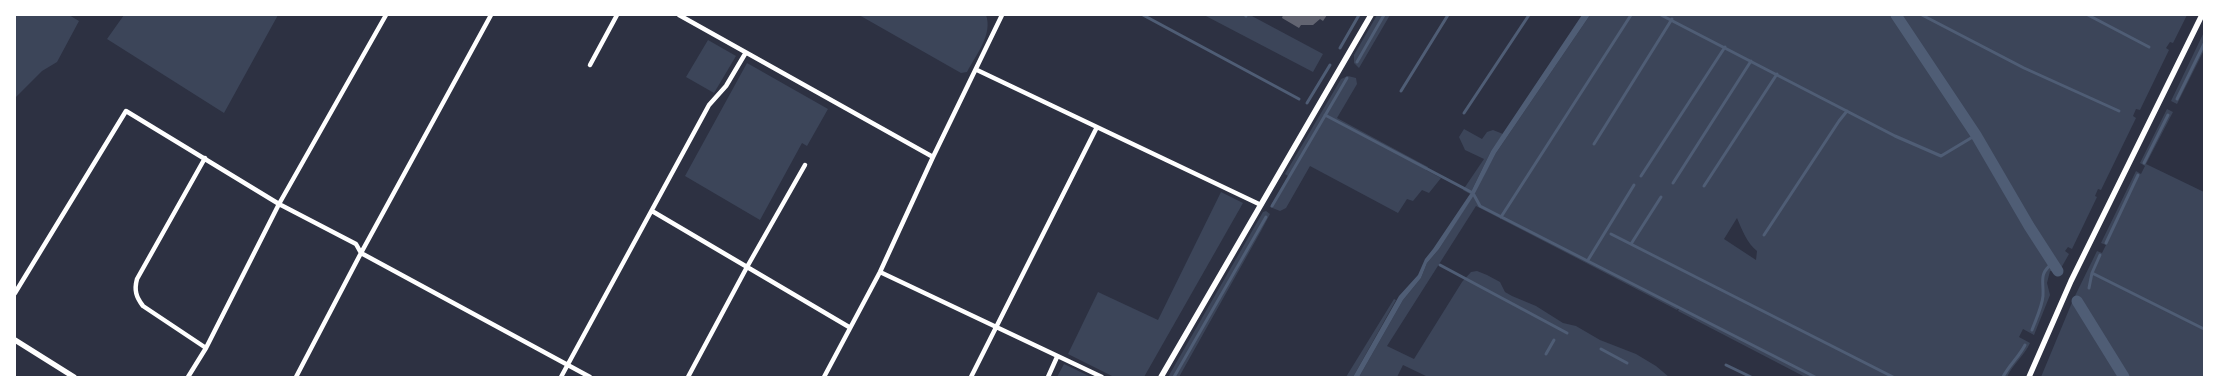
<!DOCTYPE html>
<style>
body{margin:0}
#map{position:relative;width:2219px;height:392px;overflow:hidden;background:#2d3142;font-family:"Roboto Condensed",sans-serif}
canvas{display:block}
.frame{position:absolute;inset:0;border:16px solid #fff;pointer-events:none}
</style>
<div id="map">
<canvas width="2219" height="392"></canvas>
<div class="frame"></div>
</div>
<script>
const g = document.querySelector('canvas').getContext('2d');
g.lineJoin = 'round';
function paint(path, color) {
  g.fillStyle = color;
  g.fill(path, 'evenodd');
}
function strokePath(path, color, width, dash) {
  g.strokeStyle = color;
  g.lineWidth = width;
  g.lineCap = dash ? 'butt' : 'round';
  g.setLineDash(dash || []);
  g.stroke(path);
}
const green = new Path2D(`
 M15,15H69L79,21L57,62L42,71L15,98Z
 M124,15H278L224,113L107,39Z
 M859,15H986C993,34 976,55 967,72L961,73Z
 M1204,15H1250L1323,54L1313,72Z
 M1377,15H1390L1359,68L1354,63V55Z
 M1590,15H2187L2173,43L2170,42L2166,48L2169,50L2140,110L2136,109L2133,116L2136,118L2101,190L2098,189L2095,196L2097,197L2072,249L2068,247L2065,251L2069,254L2060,270L2056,272L2050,271L2047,283L2050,295L2034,335L2023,329L2019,337L2030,343C2024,356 2013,364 2007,377H1805L1678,311L1680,306L1677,310L1476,206L1387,346L1414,359L1462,282L1471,272L1477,271L1487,275L1500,282L1505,292L1512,296L1536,306L1563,323L1576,326L1600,340L1636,354L1656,366L1669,377H1428L1403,365L1397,377H1359L1403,300L1421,278L1427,263L1439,249L1470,200L1496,153ZM1737,218C1742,230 1747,243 1757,251L1756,260L1724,239Z
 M2204,32V50L2177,104L2171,101Z
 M708,40L736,56L714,93L686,77Z
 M747,63L828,109L807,146L802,143L760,220L685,176Z
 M1348,76L1356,78L1357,84L1337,118L1428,167L1426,170L1441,178L1429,193L1422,190L1413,201L1407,199L1398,213L1310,166L1286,208L1280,211L1270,207L1288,176L1285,174L1341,79Z
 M2167,109L2173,112L2146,164L2204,192V377H2041L2073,300L2097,251L2102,253L2106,245L2101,243L2136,171L2141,174L2145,166L2140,163Z
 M1464,129L1482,139L1487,132L1493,130L1503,134L1491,151L1470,194L1463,190L1484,159L1465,150L1459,137Z
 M1221,192L1243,203L1144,377H1114L1068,354L1098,292L1158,320Z
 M1266,211L1270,214L1261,231L1179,377H1168L1263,212Z
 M1394,299L1396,300L1353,377H1346Z
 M1064,364L1091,377H1057Z`);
const water = new Path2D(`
 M1582,15H1590L1496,153L1474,195L1439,249L1427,263L1421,278L1403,300L1359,377H1353L1399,296L1418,275L1425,259L1433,249L1470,194L1491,151Z`);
const stream = new Path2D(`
 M1143,15L1299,99
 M1245,15L1246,16
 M1661,15L1895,136L1941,156L1976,135
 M1922,15L2024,68L2119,111
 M2088,15L2149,47
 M1340,48L1359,15
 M1357,62L1384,15
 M1401,91L1448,15
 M2177,99L2204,44
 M1307,103L1330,65
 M1464,113L1529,15
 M1325,115L1471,192
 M1594,144L1672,19
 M2144,163L2168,115
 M1641,176L1725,47
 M1673,183L1751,61
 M1704,186L1777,74
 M1474,195L1480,206L1815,377
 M1272,206L1347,78
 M1501,217L1631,15
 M1611,234L1893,377
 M1764,235L1839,121L1847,111
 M2106,243L2138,175
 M1631,244L1661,197
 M2100,255L2092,273L2204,329
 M1588,260L1634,185
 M1440,265L1567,333
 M2089,288L2092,273
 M2032,330C2036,319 2042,307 2043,296C2044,281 2038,274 2053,263
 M1601,349L1627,363
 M1546,354L1554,340
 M1726,365L1751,377
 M1174,377L1266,217
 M2003,377C2009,365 2019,357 2025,345`);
const canal = new Path2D(`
 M1896,15L1976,135L2029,226L2058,271
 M2077,301L2124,377`);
const building = new Path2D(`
 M1283,15H1327L1323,21L1320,19L1313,25H1301L1299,28L1282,18Z`);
const minor = new Path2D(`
 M679,15L933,157
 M590,65L617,15
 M977,70L1261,205
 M205,158L137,279C134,290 136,297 143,306L206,348
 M652,211L849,327
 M880,272L1102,377
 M15,293L126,111L279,204L356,244L361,253L590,377
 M188,377L206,348L279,204L386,15
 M296,377L361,253L491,15
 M561,377L709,105L726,86L745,54
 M688,377L747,267L805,165
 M824,377L880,272L933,157L1002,15
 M971,377L1097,127
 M1048,377L1057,357`);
const tertiary = new Path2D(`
 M15,340L74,377
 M1161,377L1371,15
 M2029,377L2071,281L2202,15`);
paint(green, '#3c4559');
paint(water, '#4f5d75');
strokePath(stream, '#4f5d75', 3);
strokePath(canal, '#4f5d75', 11);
paint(building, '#626471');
strokePath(minor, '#fff', 4.5);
strokePath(tertiary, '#fff', 5.5);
</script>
